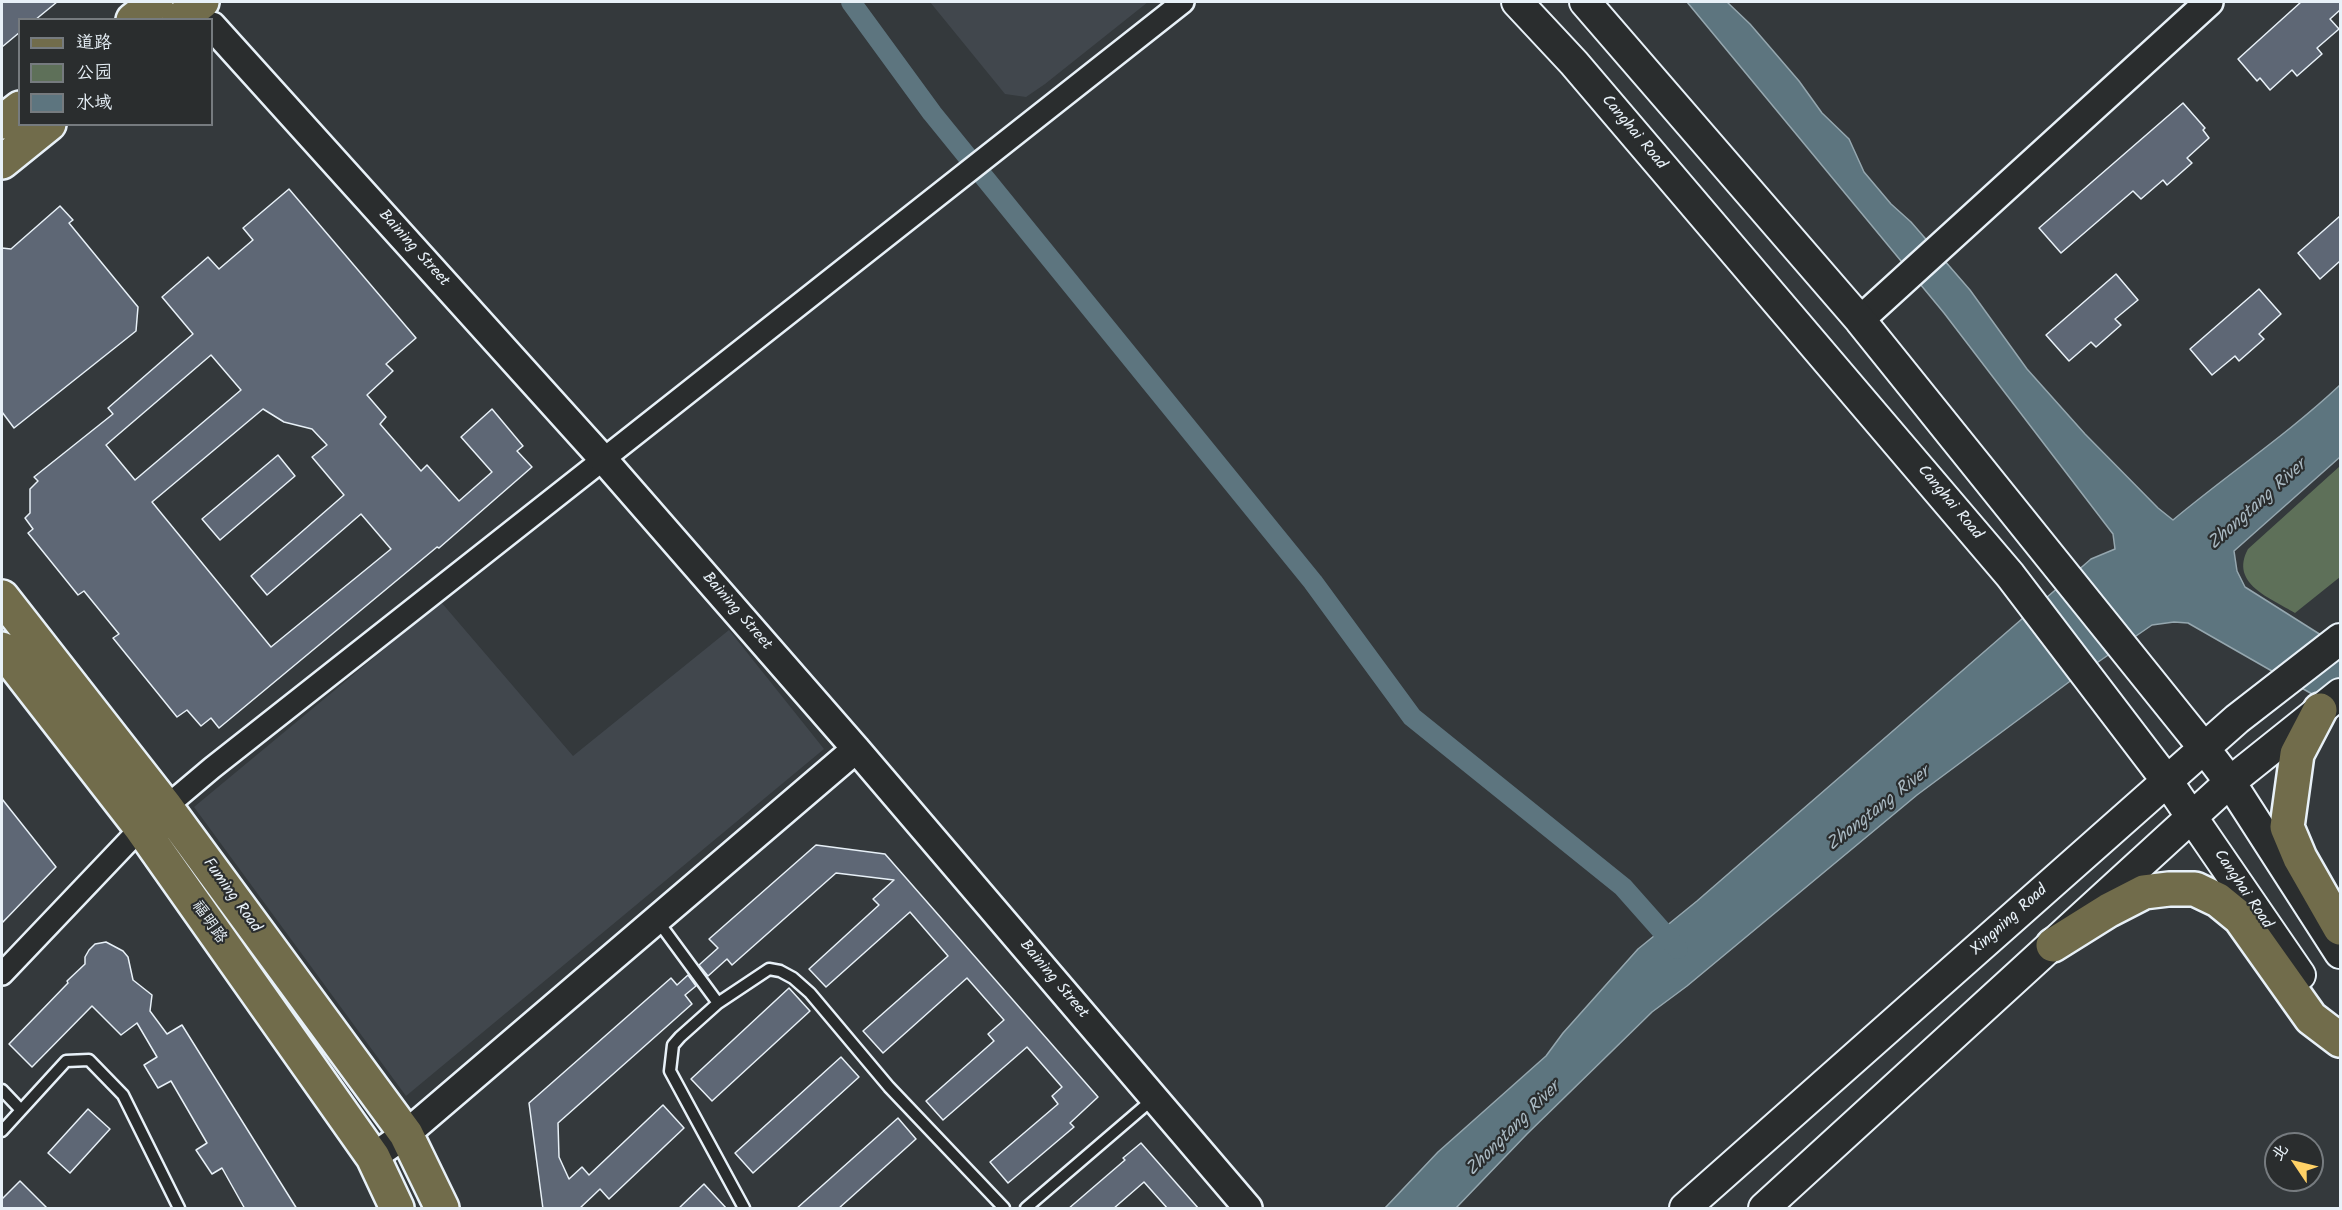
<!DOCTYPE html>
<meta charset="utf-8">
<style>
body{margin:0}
#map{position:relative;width:2342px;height:1210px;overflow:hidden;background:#34393c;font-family:Kalam,"LXGW WenKai TC",sans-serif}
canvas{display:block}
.frame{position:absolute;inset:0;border:3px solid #e8f1f8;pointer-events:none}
.legend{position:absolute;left:18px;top:18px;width:195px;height:108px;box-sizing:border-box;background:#2a2d2e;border:2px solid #767b7f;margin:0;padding:8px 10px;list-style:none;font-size:18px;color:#e8f1f8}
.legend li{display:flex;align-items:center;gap:12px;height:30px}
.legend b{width:30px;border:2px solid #767b7f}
.north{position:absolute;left:2264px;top:1132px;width:60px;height:60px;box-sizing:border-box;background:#2a2d2e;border:2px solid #767b7f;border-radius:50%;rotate:305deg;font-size:16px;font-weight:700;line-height:24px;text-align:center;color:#e8f1f8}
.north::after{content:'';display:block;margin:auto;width:21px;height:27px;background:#ffd166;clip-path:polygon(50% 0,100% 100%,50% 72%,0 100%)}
</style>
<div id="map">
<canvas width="2342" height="1210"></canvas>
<div class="frame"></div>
<ul class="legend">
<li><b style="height:8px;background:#716c4b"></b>道路</li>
<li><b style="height:16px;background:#5e7059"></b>公园</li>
<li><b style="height:16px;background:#5d757f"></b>水域</li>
</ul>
<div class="north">北</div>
</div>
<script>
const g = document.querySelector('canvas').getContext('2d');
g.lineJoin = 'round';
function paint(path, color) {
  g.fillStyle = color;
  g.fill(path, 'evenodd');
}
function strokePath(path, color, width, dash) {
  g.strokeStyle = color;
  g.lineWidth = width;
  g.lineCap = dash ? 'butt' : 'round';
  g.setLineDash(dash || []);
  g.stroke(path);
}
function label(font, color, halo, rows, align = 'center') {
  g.font = font + ' Kalam,"LXGW WenKai TC",sans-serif';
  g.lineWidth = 4.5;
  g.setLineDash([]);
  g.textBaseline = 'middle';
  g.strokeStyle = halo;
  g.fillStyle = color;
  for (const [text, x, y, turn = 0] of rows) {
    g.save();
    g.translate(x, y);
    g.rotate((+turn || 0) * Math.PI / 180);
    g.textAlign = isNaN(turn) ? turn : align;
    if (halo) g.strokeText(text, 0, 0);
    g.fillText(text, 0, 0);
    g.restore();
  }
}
const built = new Path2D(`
 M930,2H1148L1045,84L1026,97L1005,94Z
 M441,602L573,756L729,630L824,749L406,1096L194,807Z`);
const green = new Path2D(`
 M2340,466V577L2295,613C2271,598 2229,584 2248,549Z`);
const water = new Path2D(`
 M1687,2H1727L1750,24L1799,81L1822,113L1849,139L1864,172L1891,204L1911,222L1970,290L2027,369L2085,434L2158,508L2173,520C2228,474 2288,434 2340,385V457L2234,551L2237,571L2245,587L2340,647V710L2188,623L2174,622L2152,625L2069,682L1917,795L1687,986L1652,1012L1527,1134L1456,1208H1385L1438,1152L1546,1056L1563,1033L1638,949L1697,901L2091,559L2115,549L2113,534L1944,313Z`);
const canal = new Path2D(`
 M851,2L932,113L1313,582L1412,717L1623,887L1678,949`);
const building = new Path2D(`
 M2,2H57L35,20H20V32L2,47Z
 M2301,2H2340V10L2330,19L2339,29L2317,48L2322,54L2297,76L2292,70L2270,90L2260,78L2257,81L2238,59Z
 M2183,103L2205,128L2203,130L2209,138L2187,158L2192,163L2167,185L2163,180L2141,199L2133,191L2061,253L2039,228Z
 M289,189L416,338L386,364L393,371L367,395L386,417L380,424L421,471L427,465L459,501L492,472L461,437L492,409L523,446L517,451L532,467L439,548L437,547L219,728L211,718L201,726L187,710L177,717L113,638L119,634L84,591L78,595L28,533L33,529L25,518L30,513V489L38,481L34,477L113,414L108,408L193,334L162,297L208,257L219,269L253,240L243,228ZM211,355L241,390L135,480L106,445ZM263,409L284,422L312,429L327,445L312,457L344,495L251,576L267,595L361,514L391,549L271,647L152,502Z
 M60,206L73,220L69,223L138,307L136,331L14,428L2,412V248L11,249Z
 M2340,216V261L2320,279L2298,253Z
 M2116,274L2138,300L2115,319L2121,325L2096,347L2091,342L2069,361L2046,335Z
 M2259,289L2281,314L2259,334L2264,339L2239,361L2235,356L2212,375L2190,349Z
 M278,455L295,476L220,540L202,519Z
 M2,799L56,867L2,923Z
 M816,845L885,854L1098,1097L1070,1123L1074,1127L1008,1183L990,1162L1058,1104L1052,1096L1062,1087L1027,1047L943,1120L926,1101L994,1041L988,1034L1004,1020L967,978L883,1053L863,1031L948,956L910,912L826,987L809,969L879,905L873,899L894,880L836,873L732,965L727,959L708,976L699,965L718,948L709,939Z
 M106,942L123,951L128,957L133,980L152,995L150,1011L167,1034L182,1025L297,1209H245L222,1168L212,1174L196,1150L207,1143L171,1081L158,1088L144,1065L157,1057L137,1023L121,1035L92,1006L32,1067L9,1044L68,983L67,981L85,964V957L89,950L95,944Z
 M688,975L696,986L685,995L692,1004L558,1123L559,1157L569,1179L582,1167L589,1175L663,1105L684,1128L609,1199L600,1189L579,1209H543L529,1103L671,978L677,985Z
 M789,988L810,1011L712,1101L691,1079Z
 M841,1057L859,1077L753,1173L735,1153Z
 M88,1109L110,1129L70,1173L48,1153Z
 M898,1118L916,1139L838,1209H796Z
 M1141,1143L1199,1209H1168L1144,1182L1113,1209H1068L1125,1160L1123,1158Z
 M20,1181L48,1209H2V1199Z
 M704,1184L727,1209H678Z`);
const service = new Path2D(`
 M657,920L718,1003
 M2,1090L21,1110
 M2,1131L66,1061L89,1060L123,1095L179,1208
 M744,1208L670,1071L673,1045L680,1037L718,1003L769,969L780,971L793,978L810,993L889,1087L1004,1208
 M1026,1208L1153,1099`);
const minor = new Path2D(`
 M2,974L141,828L212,768L1183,2`);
const tertiary = new Path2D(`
 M212,26L603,459L856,749L1248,1208
 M1860,320L2209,2
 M373,1157L406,1134L856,749`);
const secondary = new Path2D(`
 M1517,2L1574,63L2010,575L2167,781L2300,975
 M1585,2L1860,320L2204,748L2230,782L2340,953
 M1685,1208L2237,719L2340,639
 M1764,1208L2230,782L2340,694`);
const primary = new Path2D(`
 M133,20L156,2
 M179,20L202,2
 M2,122L20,108
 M2,162L49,124
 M2,597L166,807L406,1134L442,1208
 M2,649L141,828L373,1157L397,1208
 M2320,710L2297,754L2287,827L2300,858L2340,928
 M2053,945L2109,910L2144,892L2169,889H2195L2218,900L2240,918L2311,1018L2340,1040`);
const streetNames = [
 ["Canghai Road",1633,133,50],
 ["Baining Street",413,249,48],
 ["Canghai Road",1949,503,50],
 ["Baining Street",736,612,49],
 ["Canghai Road",2242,890,56],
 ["Fuming Road",231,896,54],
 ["Xingning Road",2010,921,-42],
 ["福明路",208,923,55],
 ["Baining Street",1053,980,50]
];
const waterNames = [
 ["Zhongtang River",2258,506,-42],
 ["Zhongtang River",1879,810,-38],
 ["Zhongtang River",1514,1130,-45]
];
paint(built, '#41474d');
paint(green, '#5e7059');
paint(water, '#5d757f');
strokePath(water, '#95a7af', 1.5);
strokePath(canal, '#5d757f', 20);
paint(building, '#5e6775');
strokePath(building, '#e8f1f8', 1.5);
strokePath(service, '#e8f1f8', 15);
strokePath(minor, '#e8f1f8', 26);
strokePath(tertiary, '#e8f1f8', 32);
strokePath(secondary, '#e8f1f8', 34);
strokePath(primary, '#e8f1f8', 38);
strokePath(service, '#2a2d2e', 10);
strokePath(minor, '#2a2d2e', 21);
strokePath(tertiary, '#2a2d2e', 27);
strokePath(secondary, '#2a2d2e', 30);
strokePath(primary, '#716c4b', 33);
label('16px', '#e8f1f8', '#2a2d2e', streetNames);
label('italic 18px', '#a9b9c2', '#2a2d2e', waterNames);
</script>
